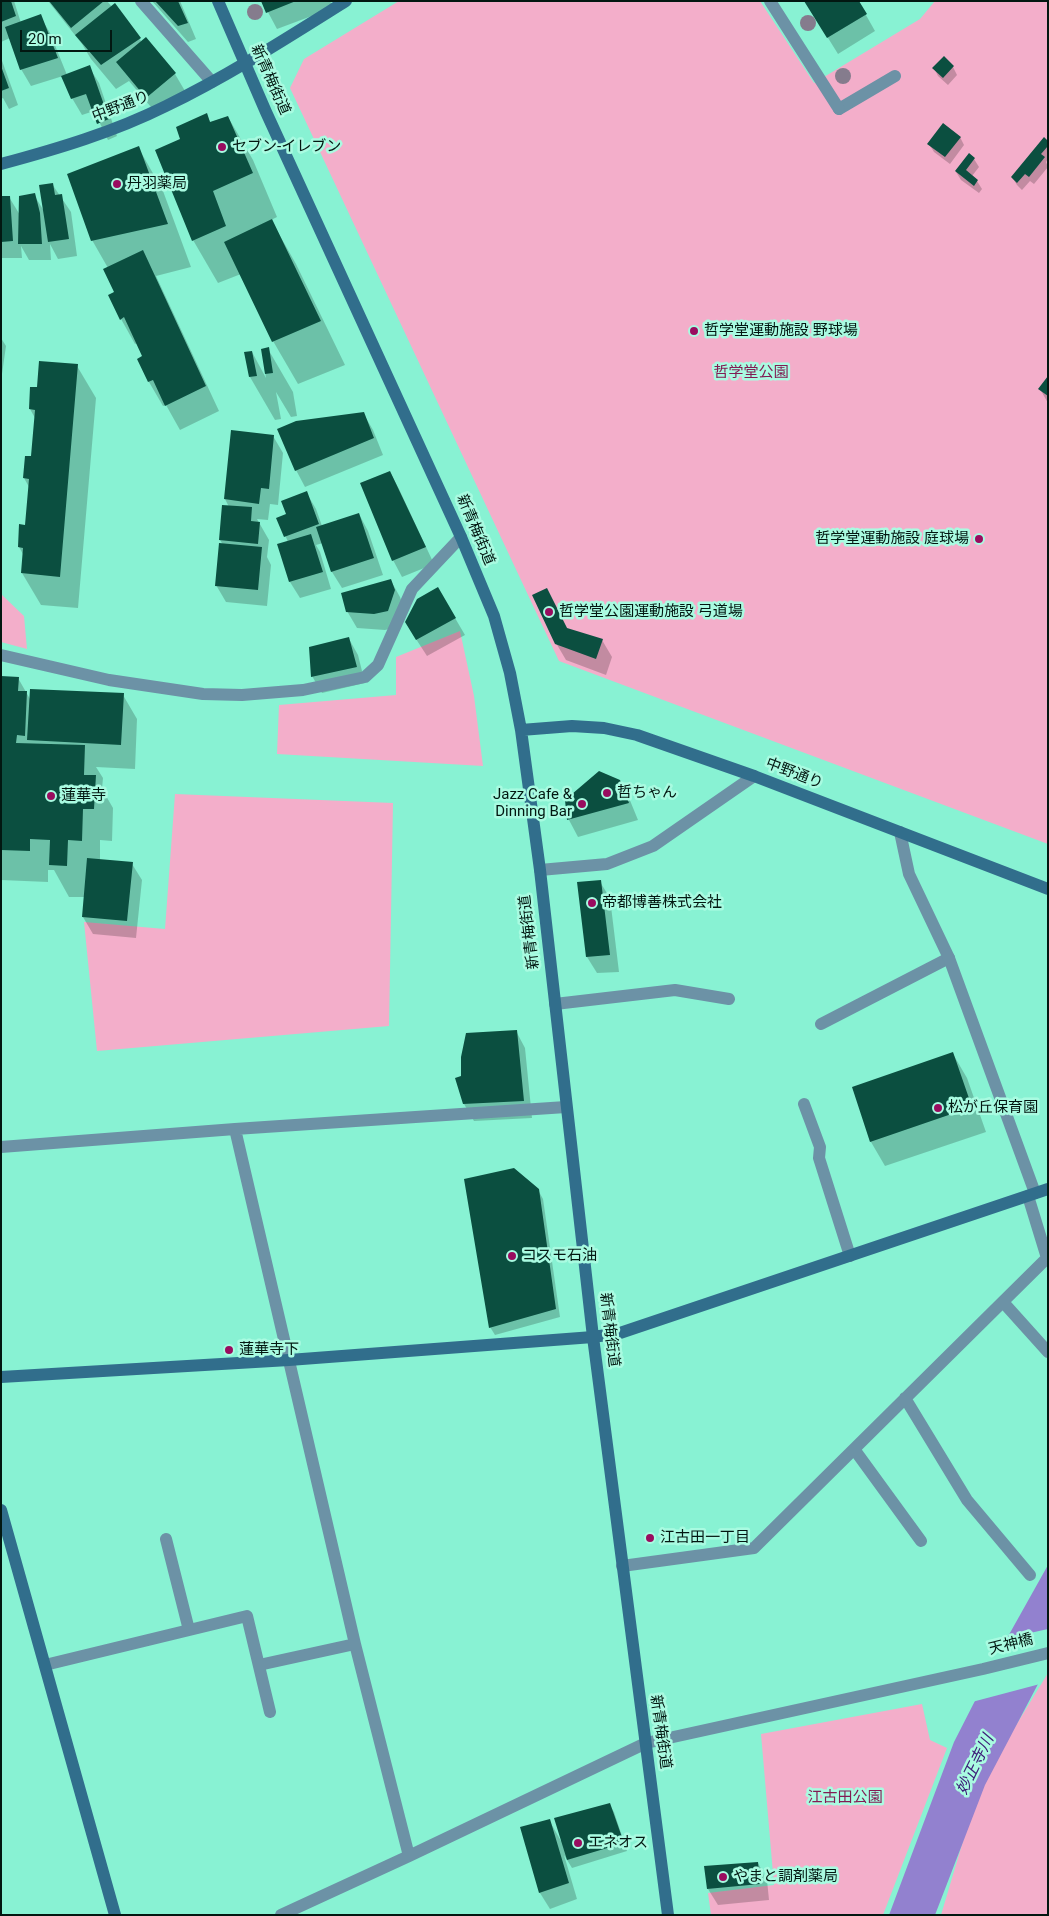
<!DOCTYPE html>
<meta charset="utf-8">
<style>
body{margin:0}
#map{position:relative;width:1049px;height:1916px;overflow:hidden;background:#88f2d3;font-family:Roboto,sans-serif}
canvas{display:block}
.frame{position:absolute;inset:0;border:2px solid #021711;pointer-events:none}
.scale{position:absolute;left:20px;top:30px;width:92px;height:22px;box-sizing:border-box;border:2px solid #021711;border-top:0;padding-left:6px;font-size:15px;line-height:18px;white-space:nowrap;color:#021711;-webkit-text-stroke:4px #a9fbe1;paint-order:stroke}
</style>
<div id="map">
<canvas width="1049" height="1916"></canvas>
<div class="frame"></div>
<div class="scale">20 m</div>
</div>
<script>
const g = document.querySelector('canvas').getContext('2d');
g.lineJoin = 'round';
function paint(path, color) {
  g.fillStyle = color;
  g.fill(path, 'evenodd');
}
function strokePath(path, color, width, dash) {
  g.strokeStyle = color;
  g.lineWidth = width;
  g.lineCap = dash ? 'butt' : 'round';
  g.setLineDash(dash || []);
  g.stroke(path);
}
function label(font, color, halo, rows, align = 'center') {
  g.font = font + ' Roboto,"Noto Sans JP",sans-serif';
  g.lineWidth = 5;
  g.setLineDash([]);
  g.textBaseline = 'middle';
  g.strokeStyle = halo;
  g.fillStyle = color;
  for (const [text, x, y, turn = 0] of rows) {
    g.save();
    g.translate(x, y);
    g.rotate((+turn || 0) * Math.PI / 180);
    g.textAlign = isNaN(turn) ? turn : align;
    if (halo) g.strokeText(text, 0, 0);
    g.fillText(text, 0, 0);
    g.restore();
  }
}
const green = new Path2D(`
 M399,1H760L814,83L920,19L935,1H1048V844L559,661L290,88L304,59Z
 M1,594L24,616L27,649L1,642Z
 M460,631L474,696L483,766L277,754L279,705L396,695V657Z
 M175,794L393,803L389,1026L97,1051L84,922L165,929Z
 M1048,1673V1915H941L980,1784Z
 M922,1704L930,1740L947,1748L883,1915H711L708,1893L774,1885L761,1734Z`);
const water = new Path2D(`
 M1048,1565V1665L985,1785L935,1915H889L954,1742L1006,1640Z`);
const pier = new Path2D(`
 M1048,1629V1671L1040,1684L972,1702L1003,1639Z`);
const shadow = new Path2D(`
 M1,1H14L21,23L40,16L50,33L67,75L89,67L99,83L117,136L108,140L94,111L82,115L72,98L63,76L31,86L21,69L10,38L1,42Z
 M48,1H107L142,42L145,39L175,74L185,91L156,113L129,81L116,89L91,59L82,44Z
 M152,1H180L196,39L188,42Z
 M262,1H330L333,8L277,29Z
 M805,1H858L875,31L838,54Z
 M1,58L18,105L9,109L3,98L1,99Z
 M953,67L957,75L948,85L938,76L934,68Z
 M206,115L211,123L228,117L253,160L277,217L271,220L296,264L345,365L298,384L273,341L241,274L218,283L193,240L181,139Z
 M960,137L964,145L950,164L934,152L929,144Z
 M1048,142V159L1046,162L1048,167L1034,184L1030,181L1022,190L1017,185L1012,177Z
 M138,147L163,191L191,267L156,276L219,411L180,430L166,405L163,406L149,382L144,357L137,343L135,344L121,319L116,293L108,268L92,240Z
 M974,159L979,167L972,176L977,181L982,189L979,193L961,180L956,172Z
 M52,184L71,212L77,256L58,259L50,244L51,260H29L21,246L22,258H1V197H9L20,215L34,195L44,211Z
 M1,338L6,346L1,381Z
 M268,349L293,392L297,416L291,417L276,392L281,419L275,420L250,377L246,353L252,352L266,378L262,350Z
 M77,366L96,398L78,608L41,605L22,573L24,556L19,547L26,526L29,487L24,478L32,458L35,418L30,409L38,389Z
 M1048,378V403L1040,389Z
 M363,413L373,430L383,455L305,487L296,470Z
 M273,436L283,453L278,505L270,504L268,520L257,519L269,540L267,557L271,565L267,606L226,602L216,585L223,545L220,540L229,507L225,499Z
 M390,472L399,489L434,564L402,577L393,560Z
 M306,492L316,509L322,526L359,514L368,531L383,575L342,588L332,572L323,543L316,545L320,552L331,589L300,598L290,582L288,542L278,518L287,515Z
 M391,581L400,597L404,608L397,627L385,630L357,628L347,611Z
 M438,589L465,635L427,656L416,639Z
 M547,590L568,630L602,640L612,657L606,675L566,660L556,643Z
 M349,639L358,655L365,683L322,693L312,676Z
 M1,677L18,678L30,699L123,695L137,719L135,769L96,767L103,778L102,789L113,808L112,841L100,840V860L132,864L142,880L136,938L93,934L83,917L85,897H69L54,870H48V882L1,880Z
 M619,781L629,798L638,820L578,837L569,820L566,800Z
 M600,882L610,898L619,972L597,973L587,957Z
 M516,1031L525,1048L532,1118L474,1121L464,1104L463,1077Z
 M953,1054L967,1078L986,1132L885,1166L871,1142L853,1088Z
 M538,1190L543,1199L560,1317L495,1335L490,1327Z
 M609,1804L614,1812L627,1851L572,1868L564,1855L577,1899L550,1909L540,1893L521,1828L549,1820L561,1841Z
 M758,1863L767,1880L769,1900L718,1905L708,1889Z`);
const building = new Path2D(`
 M1,1H11L16,16L1,22Z
 M49,1H104L71,28Z
 M155,1H178L188,23L178,26Z
 M261,1H296L266,13Z
 M804,1H859L867,14L827,38Z
 M115,3L141,38L101,65L75,35Z
 M41,14L58,58L20,70L5,27Z
 M146,37L176,73L146,98L116,62Z
 M944,56L954,66L943,78L932,68Z
 M90,65L109,119L97,124L86,94L71,99L61,76Z
 M1,66L9,88L1,91Z
 M207,113L210,122L228,116L253,173L213,191L226,226L192,241L155,150L180,139L176,127Z
 M943,123L961,137L945,157L927,144Z
 M1044,137L1048,141V146L1041,154L1045,157L1029,177L1025,174L1017,183L1011,177Z
 M139,146L168,224L91,241L67,174Z
 M969,153L975,158L966,170L978,180L974,186L955,171Z
 M53,183L55,195L62,194L69,239L48,242L39,185Z
 M35,193L40,213L42,244H18L19,196Z
 M1,196H10L13,241L1,242Z
 M272,219L321,321L272,342L224,242Z
 M143,250L206,386L165,406L153,380L148,382L137,359L142,356L124,317L120,320L108,295L114,292L103,269Z
 M269,347L273,373L265,374L261,349Z
 M252,351L257,376L249,377L244,352Z
 M39,361L78,364L60,577L21,573L23,548L18,547L19,524L25,525L29,479L23,478L25,456H31L35,410L29,409L30,387H37Z
 M1048,376V396L1038,389Z
 M364,412L374,438L295,471L277,429L296,421Z
 M231,430L274,435L269,489L261,488L259,504L224,499Z
 M390,471L426,547L392,561L360,483Z
 M307,491L319,524L284,537L276,518L286,514L281,501Z
 M222,505L252,507L251,521L260,522L258,544L219,540Z
 M359,513L374,558L331,572L316,527Z
 M311,534L323,572L289,582L277,544Z
 M219,543L262,547L258,590L215,586Z
 M391,579L395,590L388,611L374,614L346,612L341,593Z
 M438,587L456,618L416,640L405,622L417,599Z
 M547,588L567,628L603,639L596,659L555,644L532,595Z
 M349,637L357,667L311,677L309,647Z
 M1,676L19,677L18,691H27L25,736L17,735L16,743L85,745L84,775H96L94,809H83L82,841L68,840L67,866L49,865L50,840L30,839V851L1,850Z
 M30,689L124,693L121,745L27,740Z
 M599,771L620,780L629,803L567,820L565,800Z
 M87,858L133,862L127,921L82,917Z
 M601,880L610,955L586,957L577,882Z
 M517,1030L524,1101L463,1104L455,1078L461,1076V1057L466,1033Z
 M953,1052L972,1107L870,1142L852,1087Z
 M514,1168L539,1189L556,1309L489,1328L464,1179Z
 M610,1803L624,1843L567,1860L554,1818Z
 M550,1819L569,1883L539,1893L520,1827Z
 M758,1862L760,1884L707,1889L704,1866Z`);
const lane = new Path2D(`
 M839,109L895,76
 M540,870L607,864L653,846L754,776
 M555,1004L675,990L729,999
 M821,1024L949,958
 M804,1104L820,1147L819,1158L850,1256
 M1003,1302L1048,1352
 M905,1398L967,1500L1030,1575
 M854,1449L921,1541
 M622,1566L754,1548L1047,1258L1028,1196`);
const street = new Path2D(`
 M141,1L212,82
 M770,1L839,109
 M1,655L109,680L203,694L242,695L303,690L365,677L378,665L412,589L461,537
 M900,832L909,874L949,958L1035,1193
 M235,1129L355,1644L409,1856
 M1,1147L235,1129L566,1107
 M166,1539L189,1630
 M45,1665L247,1616L270,1712
 M259,1665L355,1644
 M281,1915L409,1856L646,1743L983,1669L1048,1653`);
const secondary = new Path2D(`
 M218,1L266,112L461,537L494,616L510,673L521,730L540,870L593,1337L668,1915
 M1,164C57,149 114,132 166,106C228,76 287,38 346,1
 M521,730L572,726L604,728L637,735L754,776L1048,889
 M1,1377L289,1360L593,1337L620,1333L1048,1189
 M1,1510L115,1915`);
const trees = [
 [255,12],
 [808,23],
 [843,76]
];
const markers = [
 [222,147,5,"#990c5f"],
 [117,184,5,"#990c5f"],
 [694,331,5,"#990c5f"],
 [979,539,5,"#990c5f"],
 [549,612,5,"#990c5f"],
 [607,793,5,"#990c5f"],
 [51,796,5,"#990c5f"],
 [582,804,5,"#990c5f"],
 [592,903,5,"#990c5f"],
 [938,1108,5,"#990c5f"],
 [512,1256,5,"#990c5f"],
 [229,1350,5,"#990c5f"],
 [650,1538,5,"#990c5f"],
 [578,1843,5,"#990c5f"],
 [723,1877,5,"#990c5f"]
];
const streetNames = [
 ["新青梅街道",270,80,66],
 ["中野通り",121,107,-21],
 ["新青梅街道",475,530,67],
 ["中野通り",794,774,21],
 ["新青梅街道",530,932,-97],
 ["新青梅街道",609,1330,83],
 ["天神橋",1011,1645,-14],
 ["新青梅街道",660,1732,82]
];
const poiNames = [
 ["セブン-イレブン",232,147],
 ["丹羽薬局",127,184],
 ["哲学堂運動施設 野球場",704,331],
 ["哲学堂運動施設 庭球場",969,539,"right"],
 ["哲学堂公園運動施設 弓道場",559,612],
 ["哲ちゃん",617,793],
 ["Jazz Cafe &",572,795,"right"],
 ["Dinning Bar",572,812,"right"],
 ["蓮華寺",61,796],
 ["帝都博善株式会社",602,903],
 ["松が丘保育園",948,1108],
 ["コスモ石油",522,1256],
 ["蓮華寺下",239,1350],
 ["江古田一丁目",660,1538],
 ["エネオス",588,1843],
 ["やまと調剤薬局",733,1877]
];
const parkNames = [
 ["哲学堂公園",751,373],
 ["江古田公園",845,1798]
];
const waterNames = [
 ["妙正寺川",976,1765,-64]
];
paint(green, '#f3aeca');
paint(water, '#9281cf');
paint(pier, '#88f2d3');
paint(shadow, '#0003');
paint(building, '#0b4f40');
strokePath(lane, '#6c92a6', 12);
strokePath(street, '#6c92a6', 12);
strokePath(secondary, '#316e8c', 12);
g.fillStyle = '#857c8d';
for (const [x, y] of trees) {
  g.beginPath();
  g.arc(x, y, 8, 0, 2 * Math.PI);
  g.fill();
}
for (const [x, y, r, color] of markers) {
  const dot = new Path2D();
  dot.arc(x, y, r, 0, 2 * Math.PI);
  g.fillStyle = color;
  g.fill(dot);
  strokePath(dot, '#a9fbe1', 2);
}
label('15px', '#021711', '#a9fbe1', streetNames);
label('15px', '#021711', '#a9fbe1', poiNames, 'left');
label('15px', '#821c53', '#a9fbe1', parkNames);
label('italic 16px', '#3c1b77', '#a9fbe1', waterNames);
</script>
